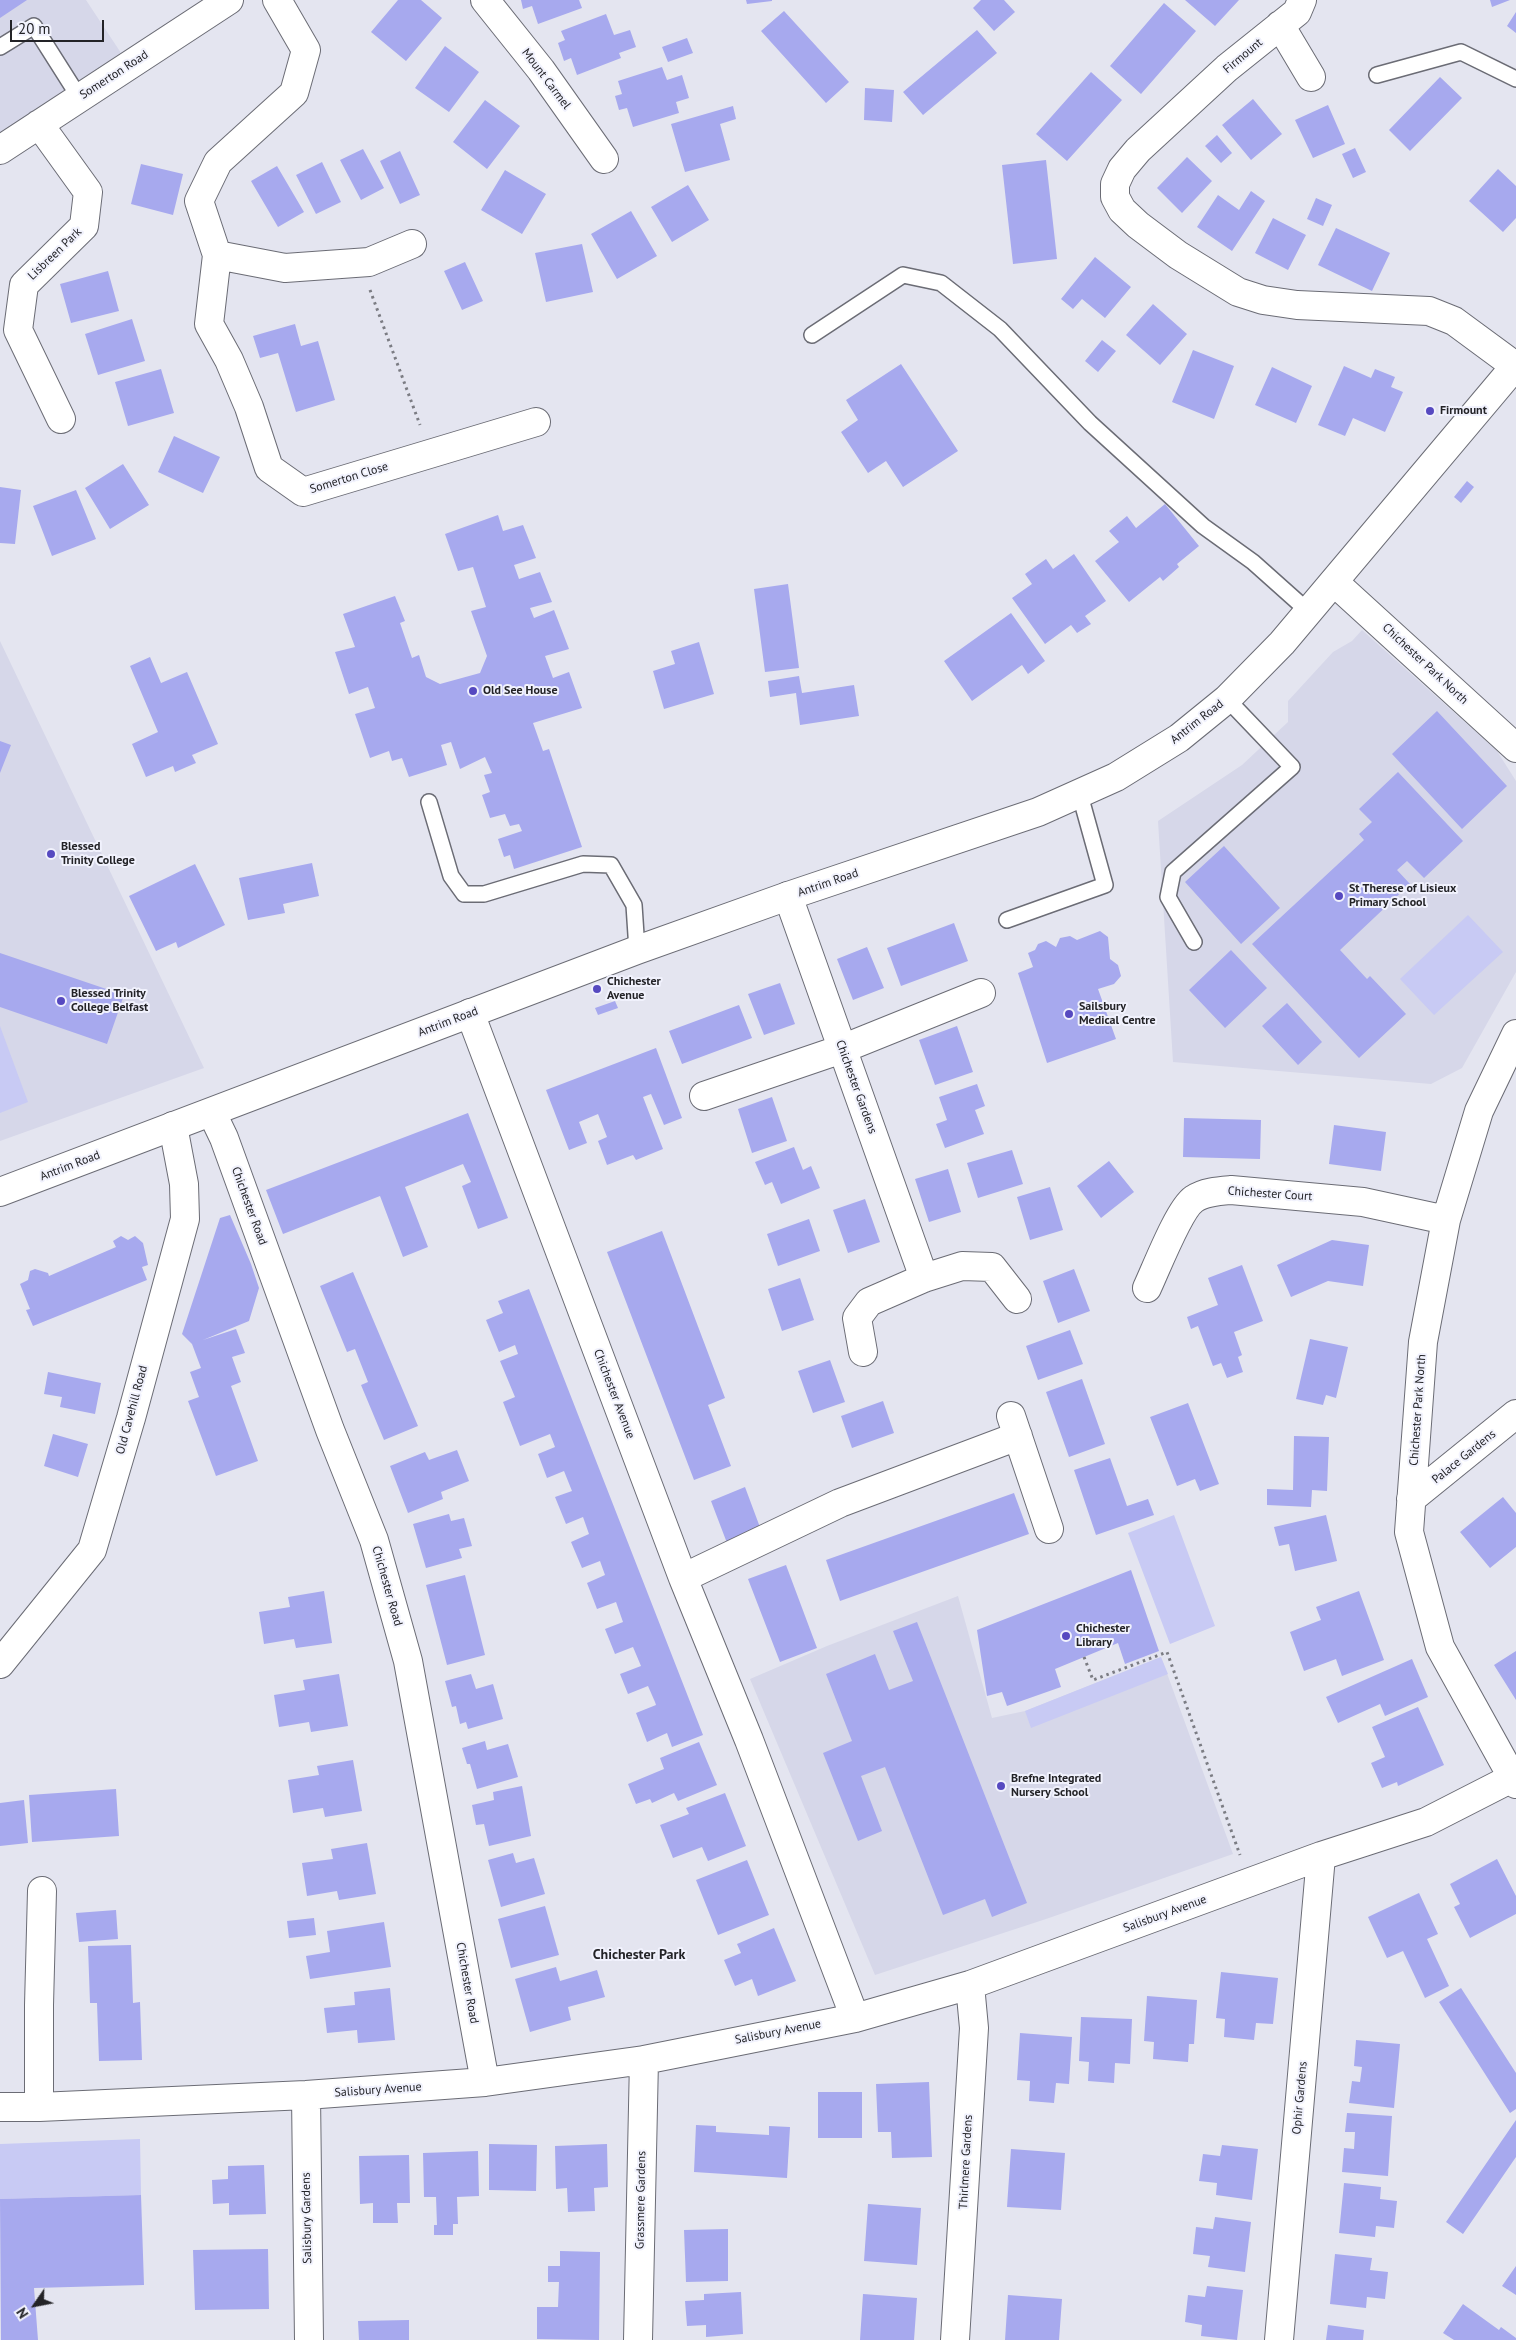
<!DOCTYPE html>
<style>
body{margin:0}
#map{position:relative;width:1516px;height:2340px;overflow:hidden;background:#e4e5f0;font-family:"PT Sans",sans-serif}
canvas{display:block}
.north{position:absolute;left:10px;top:2280px;width:50px;height:50px;-webkit-text-stroke:4px #f1f2fd;paint-order:stroke;rotate:237deg;font-size:14px;font-weight:700;line-height:20px;text-align:center;color:#232327}
.north::after{content:'';display:block;margin:auto;width:18px;height:22px;background:#232327;clip-path:polygon(50% 0,100% 100%,50% 72%,0 100%)}
.scale{position:absolute;left:10px;top:20px;width:94px;height:22px;box-sizing:border-box;border:2px solid #232327;border-top:0;padding-left:6px;font-size:15px;line-height:18px;white-space:nowrap;color:#232327;-webkit-text-stroke:4px #f1f2fd;paint-order:stroke}
</style>
<div id="map">
<canvas width="1516" height="2340"></canvas>
<div class="north">N</div>
<div class="scale">20 m</div>
</div>
<script>
const g = document.querySelector('canvas').getContext('2d');
g.lineJoin = 'round';
function paint(path, color) {
  g.fillStyle = color;
  g.fill(path, 'evenodd');
}
function strokePath(path, color, width, dash) {
  g.strokeStyle = color;
  g.lineWidth = width;
  g.lineCap = dash ? 'butt' : 'round';
  g.setLineDash(dash || []);
  g.stroke(path);
}
function label(font, color, halo, rows, align = 'center') {
  g.font = font + ' "PT Sans",sans-serif';
  g.lineWidth = 4;
  g.setLineDash([]);
  g.textBaseline = 'middle';
  g.strokeStyle = halo;
  g.fillStyle = color;
  for (const [text, x, y, turn = 0] of rows) {
    g.save();
    g.translate(x, y);
    g.rotate((+turn || 0) * Math.PI / 180);
    g.textAlign = isNaN(turn) ? turn : align;
    if (halo) g.strokeText(text, 0, 0);
    g.fillText(text, 0, 0);
    g.restore();
  }
}
const built = new Path2D(`
 M0,0H86L121,53L0,133Z
 M1362,630L1497,751L1516,781V972L1462,1068L1431,1084L1173,1062L1158,821L1242,765L1288,722V701L1333,652L1352,641Z
 M0,641L204,1068L0,1141Z
 M958,1596L992,1718L1025,1711L1161,1657L1233,1854L1046,1919L875,1975L750,1679L827,1646Z`);
const green = new Path2D(`
 M1468,915L1503,952L1434,1015L1400,979Z
 M0,1026L28,1102L0,1113Z
 M1174,1515L1215,1626L1170,1644L1128,1533Z
 M1161,1657L1168,1674L1031,1728L1025,1711Z
 M140,2139L141,2195L0,2199V2144Z`);
const building = new Path2D(`
 M0,0H27L0,18Z
 M398,0H421L442,18L406,61L371,32Z
 M521,0H579L582,8L538,24L532,6L523,9Z
 M746,0H772V1L747,4Z
 M981,0H1004L1015,12L994,31L973,8Z
 M1185,0H1239L1215,26Z
 M1490,0H1510L1492,7Z
 M1164,3L1196,31L1141,94L1110,66Z
 M784,11L849,82L826,103L761,31Z
 M1516,12V33L1507,26Z
 M606,14L614,35L630,30L636,47L619,53L621,58L577,75L571,58L564,61L558,43L565,40L561,31Z
 M977,30L997,53L923,115L903,92Z
 M687,38L693,53L668,62L662,47Z
 M445,46L479,72L449,112L415,88Z
 M662,67L667,80L682,75L689,98L676,102L679,113L633,127L627,108L619,110L615,96L622,94L618,81Z
 M1091,72L1122,100L1067,161L1036,134Z
 M1440,77L1462,98L1410,151L1389,130Z
 M865,88L894,90L892,122L864,120Z
 M1253,99L1282,134L1251,160L1222,125Z
 M485,100L520,126L487,169L453,142Z
 M1328,105L1345,144L1313,158L1295,120Z
 M733,106L736,119L720,124L730,160L685,172L671,124Z
 M1217,135L1232,153L1221,163L1205,146Z
 M1355,148L1366,172L1353,178L1342,154Z
 M363,149L384,188L361,200L340,160Z
 M400,151L420,195L400,204L380,161Z
 M1187,157L1212,181L1182,213L1157,188Z
 M1046,160L1057,259L1013,264L1002,165Z
 M322,162L341,202L316,214L296,175Z
 M141,164L183,174L173,215L131,204Z
 M277,166L304,212L278,227L251,181Z
 M1498,169L1516,186V218L1503,232L1469,201Z
 M505,170L546,194L522,234L481,210Z
 M688,185L709,220L672,242L651,207Z
 M1251,191L1265,201L1232,251L1197,227L1218,195L1239,210Z
 M1316,198L1332,205L1323,226L1307,219Z
 M631,211L657,256L617,279L591,234Z
 M1273,218L1306,235L1288,270L1255,253Z
 M1336,228L1390,253L1372,291L1318,265Z
 M582,244L593,292L546,302L535,253Z
 M1095,257L1131,287L1105,318L1082,299L1073,309L1061,299Z
 M465,262L483,301L462,310L444,271Z
 M108,271L119,311L71,323L60,284Z
 M1153,304L1187,334L1160,365L1126,335Z
 M132,319L145,361L98,375L85,334Z
 M295,324L301,346L318,341L335,400L296,412L278,353L260,358L253,336Z
 M1102,340L1116,351L1098,372L1085,361Z
 M1193,350L1234,366L1214,419L1172,402Z
 M901,364L958,451L903,487L886,461L868,473L841,432L858,420L846,400Z
 M1344,366L1371,378L1375,369L1395,377L1391,387L1403,392L1385,432L1353,418L1345,436L1318,425Z
 M1272,367L1312,386L1296,423L1255,405Z
 M161,369L174,413L128,426L115,382Z
 M174,436L220,457L203,493L158,472Z
 M123,464L149,505L110,529L85,488Z
 M1467,481L1474,487L1461,503L1454,497Z
 M0,487L21,490L15,544L0,543Z
 M76,490L96,539L52,556L33,506Z
 M1165,504L1199,546L1177,564L1179,567L1163,581L1160,577L1129,602L1095,561L1119,542L1109,531L1127,516L1136,528Z
 M498,515L503,531L523,525L536,558L514,565L519,579L540,572L552,602L530,608L534,618L554,610L569,649L545,656L553,678L569,672L582,708L533,723L543,751L549,749L582,847L514,869L510,855L504,857L498,839L522,831L519,824L510,826L505,814L490,818L482,795L490,792L484,775L492,773L485,757L460,769L451,742L441,745L447,765L409,777L402,758L392,761L389,751L370,758L355,714L375,708L368,687L349,694L335,652L355,647L343,614L395,596L405,621L400,623L412,658L419,655L426,677L440,684L480,673L487,656L471,611L486,607L473,567L458,571L445,534Z
 M1074,554L1106,601L1085,616L1091,624L1077,633L1071,625L1045,644L1012,598L1032,584L1025,574L1046,559L1053,569Z
 M788,584L799,668L765,672L754,589Z
 M1011,613L1045,661L1028,674L1022,665L972,701L944,661Z
 M699,642L714,694L664,709L653,671L675,664L671,651Z
 M150,657L161,683L187,672L218,744L192,755L196,763L175,772L173,766L146,777L132,744L158,732L130,666Z
 M799,676L802,693L854,685L859,716L800,725L796,693L770,697L768,681Z
 M1437,711L1507,786L1462,829L1392,754Z
 M0,741L11,745L0,773Z
 M1398,772L1463,841L1424,878L1407,861L1397,870L1410,884L1340,950L1367,979L1370,976L1406,1014L1359,1058L1252,944L1364,840L1359,834L1372,822L1359,809Z
 M1224,846L1280,908L1241,944L1185,882Z
 M312,863L319,896L283,904L285,913L248,920L239,878Z
 M195,864L225,925L178,948L176,942L156,951L129,896Z
 M954,923L968,961L901,986L887,948Z
 M1100,931L1108,937L1110,959L1118,965L1121,976L1114,984L1098,989L1116,1039L1047,1063L1018,973L1033,967L1028,953L1035,950L1038,944L1046,941L1056,947L1060,938L1070,936L1077,940Z
 M867,947L884,988L853,1000L837,959Z
 M1231,950L1267,988L1225,1028L1189,990Z
 M0,953L124,995L107,1044L0,1007Z
 M780,983L795,1024L764,1035L748,994Z
 M615,1001L618,1008L598,1015L595,1008Z
 M1287,1003L1322,1042L1298,1065L1262,1026Z
 M739,1005L752,1038L682,1064L669,1031Z
 M957,1026L973,1072L935,1085L919,1040Z
 M656,1048L682,1118L664,1125L651,1094L643,1097L663,1149L636,1160L633,1155L607,1165L598,1141L607,1137L598,1114L579,1122L587,1143L569,1150L546,1090Z
 M977,1084L985,1106L975,1110L984,1134L945,1148L936,1124L947,1120L939,1097Z
 M772,1097L787,1141L752,1153L738,1109Z
 M468,1113L508,1218L478,1229L462,1186L471,1182L463,1164L405,1187L428,1247L403,1257L380,1196L283,1234L266,1190Z
 M1184,1118L1261,1120L1260,1159L1183,1157Z
 M1334,1125L1386,1132L1381,1171L1329,1164Z
 M794,1147L803,1170L811,1166L820,1188L781,1204L772,1182L765,1185L755,1162Z
 M1012,1150L1023,1184L978,1198L967,1163Z
 M1109,1161L1134,1192L1101,1218L1077,1186Z
 M948,1169L961,1212L929,1222L915,1179Z
 M1050,1187L1063,1230L1030,1240L1017,1197Z
 M865,1199L880,1242L848,1253L833,1210Z
 M230,1215L251,1264L259,1288L249,1321L203,1340L236,1329L245,1353L232,1357L241,1382L231,1386L258,1461L216,1476L188,1401L199,1397L190,1372L201,1368L192,1344L182,1334L220,1218Z
 M809,1219L820,1251L778,1266L767,1234Z
 M662,1231L725,1398L708,1405L731,1466L694,1480L607,1252Z
 M121,1236L128,1240L135,1236L143,1243L148,1265L142,1267L147,1280L33,1326L26,1310L30,1309L20,1284L28,1280L30,1271L35,1269L48,1273L49,1276L116,1247L113,1241Z
 M1332,1240L1369,1245L1363,1286L1328,1281L1291,1297L1277,1265Z
 M1242,1265L1263,1321L1234,1332L1242,1355L1238,1357L1243,1372L1227,1378L1221,1363L1213,1366L1198,1326L1191,1329L1187,1317L1218,1305L1208,1278Z
 M1074,1269L1090,1311L1058,1323L1043,1281Z
 M353,1272L418,1426L384,1440L361,1385L368,1382L355,1349L347,1352L320,1286Z
 M800,1278L814,1320L782,1331L768,1289Z
 M529,1289L703,1735L672,1747L667,1733L647,1742L636,1713L656,1705L655,1702L648,1686L628,1694L620,1674L641,1666L633,1647L615,1654L605,1629L623,1622L616,1602L597,1609L587,1583L605,1575L600,1561L582,1568L571,1542L589,1534L583,1517L566,1524L555,1497L572,1491L564,1471L547,1478L538,1454L555,1447L550,1434L520,1446L503,1402L515,1397L500,1361L518,1354L515,1345L499,1352L486,1320L503,1313L498,1301Z
 M1070,1330L1083,1364L1038,1380L1026,1346Z
 M1310,1339L1348,1347L1336,1398L1326,1395L1323,1405L1296,1399Z
 M830,1360L845,1402L813,1413L798,1371Z
 M48,1372L101,1383L95,1414L60,1407L62,1397L44,1394Z
 M1082,1379L1105,1444L1069,1457L1046,1392Z
 M883,1401L894,1433L852,1448L841,1416Z
 M1188,1403L1219,1484L1200,1491L1195,1479L1177,1486L1150,1417Z
 M53,1434L88,1444L78,1477L44,1466Z
 M1294,1436L1329,1437L1327,1491L1312,1490L1311,1507L1267,1505V1489L1293,1490Z
 M457,1450L469,1481L441,1492L443,1499L408,1513L390,1466L425,1452L429,1460Z
 M1110,1458L1127,1506L1148,1499L1154,1515L1096,1535L1074,1470Z
 M745,1487L761,1530L727,1543L711,1501Z
 M1014,1493L1029,1534L840,1601L826,1560Z
 M1503,1497L1516,1513V1547L1490,1568L1460,1532Z
 M449,1514L451,1521L464,1518L472,1546L459,1549L462,1558L426,1568L413,1524Z
 M1326,1515L1337,1561L1295,1571L1289,1544L1279,1546L1274,1527Z
 M786,1565L817,1648L780,1662L748,1579Z
 M1131,1570L1159,1651L1125,1664L1118,1643L1055,1669L1061,1687L1007,1706L1002,1692L987,1696L977,1630Z
 M465,1575L485,1655L447,1665L426,1585Z
 M324,1591L332,1643L296,1648L294,1639L264,1644L259,1612L290,1607L288,1597Z
 M1359,1591L1384,1660L1342,1676L1336,1659L1304,1671L1290,1632L1321,1620L1316,1607Z
 M917,1622L1027,1903L992,1917L985,1899L943,1915L885,1767L861,1776L882,1831L858,1841L823,1753L852,1741L826,1674L875,1654L889,1690L913,1681L893,1631Z
 M1516,1651V1700L1494,1665Z
 M1412,1659L1428,1697L1385,1716L1380,1704L1338,1723L1326,1697Z
 M339,1674L348,1726L311,1732L309,1722L279,1727L274,1695L305,1690L303,1680Z
 M471,1674L476,1689L493,1684L503,1719L468,1729L466,1722L460,1724L456,1706L452,1707L445,1681Z
 M1418,1707L1444,1765L1398,1786L1397,1782L1382,1788L1371,1763L1385,1757L1372,1727Z
 M485,1741L487,1750L508,1744L518,1777L477,1789L470,1764H467L462,1748Z
 M699,1742L717,1785L678,1801L674,1793L652,1803L650,1799L636,1804L628,1784L664,1769L660,1758Z
 M353,1760L362,1811L325,1817L323,1808L293,1813L288,1780L319,1775L317,1766Z
 M522,1786L531,1836L489,1846L484,1824L476,1825L472,1805L494,1800L493,1792Z
 M116,1789L119,1836L32,1842L29,1795Z
 M725,1793L746,1846L708,1861L702,1847L673,1858L660,1825L689,1814L686,1808Z
 M24,1800L28,1843L0,1846V1803Z
 M367,1843L376,1894L339,1900L337,1891L307,1896L302,1863L333,1859L331,1849Z
 M513,1853L516,1863L534,1858L545,1894L501,1907L488,1860Z
 M1497,1859L1516,1896V1914L1470,1938L1454,1907L1460,1904L1450,1884Z
 M747,1860L769,1915L718,1935L696,1880Z
 M1419,1893L1438,1934L1427,1939L1449,1986L1425,1998L1403,1951L1387,1958L1368,1917Z
 M545,1906L559,1955L511,1968L498,1919Z
 M116,1910L118,1939L79,1942L76,1913Z
 M314,1918L316,1935L289,1938L287,1921Z
 M384,1922L391,1967L310,1979L306,1956L330,1952L327,1931Z
 M774,1928L796,1981L758,1996L752,1979L735,1986L724,1960L741,1953L737,1944Z
 M131,1945L133,2003L140,2002L142,2060L99,2061L97,2003H90L88,1946Z
 M556,1967L560,1981L597,1970L605,1997L568,2007L571,2020L530,2032L515,1979Z
 M1221,1972L1278,1978L1273,2024L1256,2023L1254,2040L1224,2037L1225,2019L1216,2018Z
 M390,1988L395,2040L358,2043L357,2030L327,2033L324,2008L355,2005L354,1992Z
 M1461,1988L1516,2073V2109L1510,2113L1439,2002Z
 M1147,1996L1197,2000L1194,2044H1189L1188,2062L1153,2059L1154,2042L1144,2041Z
 M1081,2017L1132,2019L1130,2064L1115,2063L1114,2083L1088,2081L1089,2062L1079,2061Z
 M1020,2033L1072,2037L1069,2084L1056,2083L1054,2103L1029,2101L1030,2081L1017,2080Z
 M1356,2040L1400,2044L1394,2108L1349,2103L1352,2081L1360,2082L1362,2067L1354,2066Z
 M929,2082L932,2157L892,2158L891,2132H878L876,2084Z
 M818,2092H862V2138H818Z
 M1347,2113L1392,2116L1388,2176L1342,2172L1344,2148L1354,2149L1355,2132H1345Z
 M1516,2120V2157L1463,2234L1446,2222Z
 M696,2125L716,2126V2132L769,2135V2126L790,2127L787,2178L694,2172Z
 M489,2144L537,2145L536,2191L489,2190Z
 M607,2144L608,2187L594,2188L595,2211L568,2212L567,2188L556,2189L555,2146Z
 M1222,2145L1258,2149L1252,2200L1216,2195L1217,2183L1199,2181L1203,2154L1220,2156Z
 M1011,2149L1065,2153L1061,2210L1007,2207Z
 M478,2151L479,2196L457,2197L458,2224H453V2235H434V2225H437L436,2197H424L423,2153Z
 M409,2155L410,2203H397L398,2223H373V2203L360,2204L359,2156Z
 M264,2165L266,2214L229,2215V2203L213,2204L212,2180L228,2179V2166Z
 M1344,2183L1381,2187L1380,2199L1397,2201L1394,2228L1376,2226L1375,2237L1339,2233Z
 M141,2195L144,2285L34,2288L38,2340H1L0,2199Z
 M868,2204L921,2208L917,2265L864,2261Z
 M1215,2217L1251,2222L1245,2272L1208,2267L1210,2256L1193,2254L1196,2227L1213,2229Z
 M728,2229V2281L686,2282L684,2230Z
 M268,2249L269,2309L195,2310L193,2250Z
 M560,2251L600,2252L599,2340L537,2339V2307H558L559,2282H548V2266H560Z
 M1335,2254L1372,2258L1370,2270L1388,2272L1385,2299L1367,2297L1366,2308L1330,2304Z
 M1516,2266V2295L1502,2286Z
 M1207,2286L1243,2290L1237,2340L1201,2336L1202,2325L1185,2322L1188,2295L1205,2297Z
 M741,2292L743,2334L706,2337V2325L687,2326L685,2301L704,2300V2294Z
 M863,2294L917,2298L914,2340H860Z
 M1008,2295L1062,2299L1059,2340H1005Z
 M1463,2304L1499,2330L1501,2327L1516,2338V2340H1454L1443,2333Z
 M409,2320V2340H359L358,2321Z
 M1328,2325L1364,2330L1363,2340H1326Z`);
const path = new Path2D(`
 M370,290L420,425
 M1084,1657L1093,1680L1167,1652L1240,1855`);
const lane = new Path2D(`
 M0,47L34,26L79,97
 M1377,75L1461,52L1516,79
 M812,335L903,275L941,283L1000,329L1090,423L1203,526L1253,562L1309,612
 M429,802L451,876L464,894H484L583,864L611,865L634,905L637,950
 M1007,920L1105,885L1080,795
 M1194,942L1168,897L1173,872L1292,767L1227,699`);
const street = new Path2D(`
 M277,0L306,50L294,93L218,162L199,201L217,255L209,324L229,360L249,407L269,468L303,492L536,422
 M485,0L541,70L604,159
 M1302,0L1297,12L1227,68L1138,150L1122,169L1115,184V197L1122,210L1138,225L1178,255L1238,292L1263,300L1297,305L1429,311L1454,321L1515,366
 M1280,25L1311,77
 M39,124L88,192L84,226L24,285L18,330L61,419
 M0,150L229,0
 M217,255L285,268L369,262L412,244
 M1334,582L1516,748
 M788,896L924,1278
 M470,1013L683,1578L749,1740L855,2018
 M1516,1034L1479,1111L1446,1220L1423,1342L1409,1532L1440,1647L1516,1784
 M704,1096L842,1049L981,993
 M212,1113L224,1138L330,1430L374,1540L408,1661L485,2082
 M1147,1288C1156,1269 1179,1209 1194,1199C1204,1192 1219,1191 1231,1190L1363,1202L1446,1220
 M863,1352L857,1318L869,1302L924,1278L962,1266L992,1267L1017,1299
 M1011,1416L1049,1529
 M1411,1499L1516,1414
 M683,1578L840,1503L1018,1436
 M0,1664L92,1550L131,1418L185,1219L184,1184L173,1126
 M306,2095L309,2340
 M0,2107H39L306,2095L485,2082L644,2060L855,2018L970,1985L1321,1856L1426,1822L1516,1776
 M39,2107V2005L42,1891
 M638,2340L644,2060
 M955,2340L974,2028L970,1985
 M1279,2340L1321,1856`);
const primary = new Path2D(`
 M0,1192L637,950L788,896L1038,812L1116,777L1179,738L1227,699L1282,643L1516,365`);
const markers = [
 [1430,411,5,"#5649c0"],
 [473,691,5,"#5649c0"],
 [51,854,5,"#5649c0"],
 [1339,896,5,"#5649c0"],
 [597,989,5,"#5649c0"],
 [61,1001,5,"#5649c0"],
 [1069,1014,5,"#5649c0"],
 [1066,1636,5,"#5649c0"],
 [1001,1786,5,"#5649c0"]
];
const streetNames = [
 ["Firmount",1243,56,-40],
 ["Somerton Road",114,75,-33],
 ["Mount Carmel",546,79,53],
 ["Lisbreen Park",55,254,-44],
 ["Somerton Close",349,478,-17],
 ["Chichester Park North",1425,664,43],
 ["Antrim Road",1197,722,-38],
 ["Antrim Road",828,883,-19],
 ["Antrim Road",448,1022,-21],
 ["Chichester Gardens",856,1087,70],
 ["Antrim Road",70,1166,-21],
 ["Chichester Court",1270,1194,4],
 ["Chichester Road",249,1206,70],
 ["Chichester Avenue",614,1394,69],
 ["Old Cavehill Road",132,1410,-75],
 ["Chichester Park North",1418,1410,-86],
 ["Palace Gardens",1464,1457,-39],
 ["Chichester Road",387,1586,74],
 ["Salisbury Avenue",1165,1914,-20],
 ["Chichester Road",467,1983,80],
 ["Salisbury Avenue",778,2032,-11],
 ["Salisbury Avenue",378,2090,-4],
 ["Ophir Gardens",1300,2098,-85],
 ["Thirlmere Gardens",966,2162,-87],
 ["Grassmere Gardens",641,2200,-89],
 ["Salisbury Gardens",307,2218,-91]
];
const poiNames = [
 ["Firmount",1440,411],
 ["Old See House",483,691],
 ["Blessed",61,847],
 ["Trinity College",61,861],
 ["St Therese of Lisieux",1349,889],
 ["Primary School",1349,903],
 ["Chichester",607,982],
 ["Avenue",607,996],
 ["Blessed Trinity",71,994],
 ["College Belfast",71,1008],
 ["Sailsbury",1079,1007],
 ["Medical Centre",1079,1021],
 ["Chichester",1076,1629],
 ["Library",1076,1643],
 ["Brefne Integrated",1011,1779],
 ["Nursery School",1011,1793]
];
const neighbourhoodNames = [
 ["Chichester Park",639,1955]
];
paint(built, '#d6d7e9');
paint(green, '#c8caf4');
paint(building, '#a7a9ee');
strokePath(lane, '#6b6c75', 18);
strokePath(street, '#6b6c75', 30);
strokePath(primary, '#6b6c75', 30);
strokePath(path, '#7b7c83', 3, [2.5, 4]);
strokePath(lane, '#fff', 15);
strokePath(street, '#fff', 28);
strokePath(primary, '#fff', 28);
for (const [x, y, r, color] of markers) {
  const dot = new Path2D();
  dot.arc(x, y, r, 0, 2 * Math.PI);
  g.fillStyle = color;
  g.fill(dot);
  strokePath(dot, '#f1f2fd', 2);
}
label('12px', '#232327', '#f1f2fd', streetNames);
label('bold 12px', '#232327', '#f1f2fd', poiNames, 'left');
label('bold 14px', '#232327', '#f1f2fd', neighbourhoodNames);
</script>
